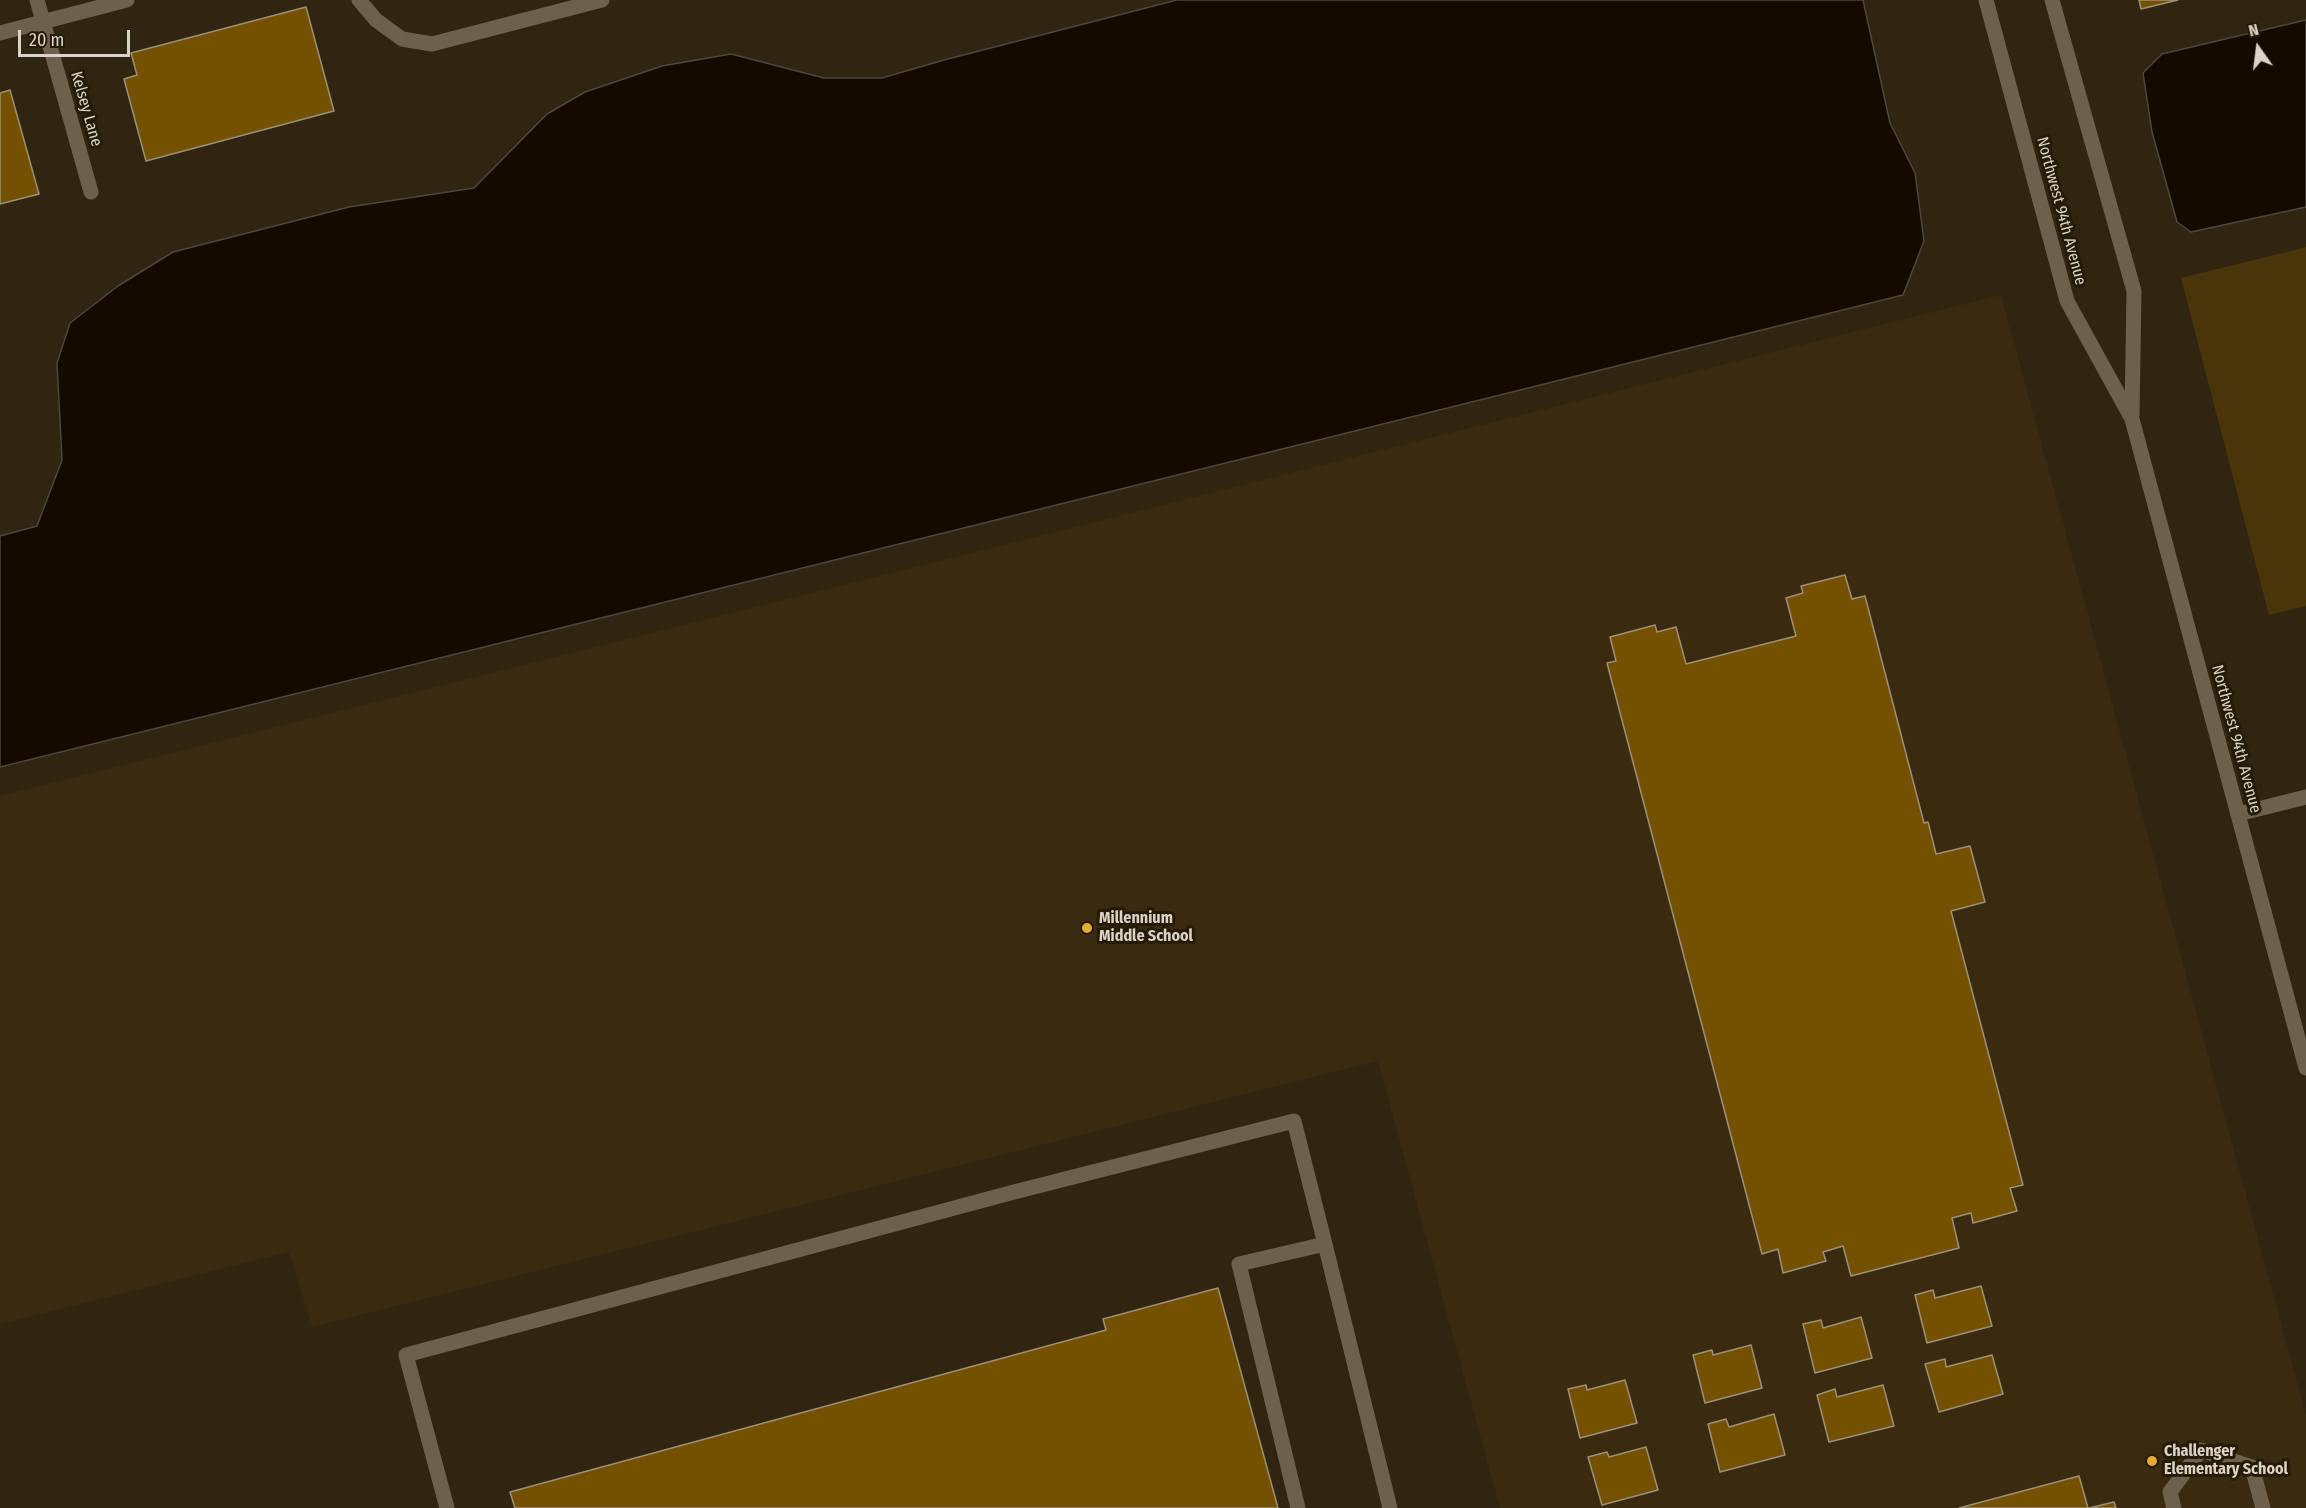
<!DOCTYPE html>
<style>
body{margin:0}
#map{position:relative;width:2306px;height:1508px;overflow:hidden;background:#302511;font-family:"Fira Sans Condensed",sans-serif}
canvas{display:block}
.north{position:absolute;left:2228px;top:18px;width:60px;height:60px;-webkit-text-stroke:4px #261b07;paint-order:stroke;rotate:346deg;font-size:16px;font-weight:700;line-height:24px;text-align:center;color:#dbd3c7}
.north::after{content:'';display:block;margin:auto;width:21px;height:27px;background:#dbd3c7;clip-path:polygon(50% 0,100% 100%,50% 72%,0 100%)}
.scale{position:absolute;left:18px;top:30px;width:112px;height:27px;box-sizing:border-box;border:3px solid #dbd3c7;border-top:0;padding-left:8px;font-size:18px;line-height:21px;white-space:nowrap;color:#dbd3c7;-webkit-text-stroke:4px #261b07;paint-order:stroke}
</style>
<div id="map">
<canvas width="2306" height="1508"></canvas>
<div class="north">N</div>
<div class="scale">20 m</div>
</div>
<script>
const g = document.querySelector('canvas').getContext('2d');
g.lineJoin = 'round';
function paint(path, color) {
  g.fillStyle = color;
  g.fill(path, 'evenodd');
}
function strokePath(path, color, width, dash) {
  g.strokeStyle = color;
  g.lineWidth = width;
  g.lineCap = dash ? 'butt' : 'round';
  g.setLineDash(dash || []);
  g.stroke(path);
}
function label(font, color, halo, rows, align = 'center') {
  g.font = font + ' "Fira Sans Condensed",sans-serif';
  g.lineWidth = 6;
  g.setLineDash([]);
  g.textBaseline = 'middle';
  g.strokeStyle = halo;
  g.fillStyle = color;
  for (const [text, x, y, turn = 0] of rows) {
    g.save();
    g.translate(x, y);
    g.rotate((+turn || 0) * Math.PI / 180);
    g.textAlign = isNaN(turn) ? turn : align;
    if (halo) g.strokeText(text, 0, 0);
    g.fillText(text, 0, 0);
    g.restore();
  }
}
const built = new Path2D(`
 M2001,295L2306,1415V1508H1500L1378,1061L312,1327L289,1252L0,1324V796Z`);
const green = new Path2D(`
 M2306,247V606L2269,615L2181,278Z`);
const water = new Path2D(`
 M1177,0H1863L1890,123L1915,173L1924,241L1903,295L0,767V536L37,526L62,460L57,363L70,323L118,286L173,252L349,207L474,188L547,114L585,92L662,66L731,54L824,78H882L944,60Z
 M2306,20V207L2191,232L2177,222L2152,132L2143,73L2162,54Z`);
const building = new Path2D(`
 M2139,0H2178L2141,9Z
 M306,7L334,111L146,161L124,79L137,75L131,53Z
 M10,90L39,194L0,204V93Z
 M1845,575L1852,599L1865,596L1924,823L1928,822L1936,854L1970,846L1985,902L1951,911L2023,1185L2010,1188L2017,1211L1973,1223L1971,1213L1952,1218L1959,1248L1851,1276L1843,1246L1823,1252L1826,1261L1783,1273L1778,1249L1762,1254L1607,663L1616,661L1610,637L1655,625L1657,632L1676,627L1686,664L1796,636L1786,598L1803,593L1801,586Z
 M1981,1286L1992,1326L1927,1343L1915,1295L1933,1290L1935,1298Z
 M1218,1288L1278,1508H515L510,1492L1106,1330L1103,1319Z
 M1861,1317L1872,1358L1815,1373L1803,1324L1821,1320L1823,1328Z
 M1751,1345L1762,1388L1705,1403L1693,1355L1712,1350L1713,1355Z
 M1992,1355L2003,1394L1939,1412L1925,1364L1945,1359L1946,1367Z
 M1625,1380L1637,1423L1580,1438L1568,1389L1586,1385L1587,1390Z
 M1883,1385L1894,1426L1829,1442L1817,1395L1835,1389L1837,1397Z
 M1774,1414L1785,1455L1720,1472L1708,1424L1726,1419L1729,1427Z
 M1646,1447L1658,1490L1602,1505L1588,1457L1607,1452L1609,1457Z
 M2079,1476L2088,1508H1959Z
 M2114,1502L2116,1508H2089Z`);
const lane = new Path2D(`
 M447,1508L406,1355L1014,1192L1294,1121L1325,1244
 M1298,1508L1239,1264L1325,1244L1390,1508
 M2174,1508L2170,1492L2201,1450L2252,1467L2263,1508`);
const street = new Path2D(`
 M37,0L91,192
 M359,0L376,20L402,39L432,44L602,0
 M0,33L127,0
 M2238,814L2306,797`);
const secondary = new Path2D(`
 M1986,0L2067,301L2132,419L2306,1068
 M2052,0L2134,291L2132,416`);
const markers = [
 [1087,928,6,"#e7ac37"],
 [2152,1461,6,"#e7ac37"]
];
const streetNames = [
 ["Kelsey Lane",86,109,74],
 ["Northwest 94th Avenue",2061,211,75],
 ["Northwest 94th Avenue",2236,739,75]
];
const poiNames = [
 ["Millennium",1099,919],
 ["Middle School",1099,937],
 ["Challenger",2164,1452],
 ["Elementary School",2164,1470]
];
paint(built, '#3a2a10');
paint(green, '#4a350a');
paint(water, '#140a00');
strokePath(water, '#50463c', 1.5);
paint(building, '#745101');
strokePath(building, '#9d8f79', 1.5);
strokePath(lane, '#6e614b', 15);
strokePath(street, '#6e614b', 15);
strokePath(secondary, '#6e614b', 15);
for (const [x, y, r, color] of markers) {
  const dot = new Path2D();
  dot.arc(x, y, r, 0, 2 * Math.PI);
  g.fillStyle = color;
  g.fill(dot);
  strokePath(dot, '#261b07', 2);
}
label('16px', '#dbd3c7', '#261b07', streetNames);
label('bold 16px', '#dbd3c7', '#261b07', poiNames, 'left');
</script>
